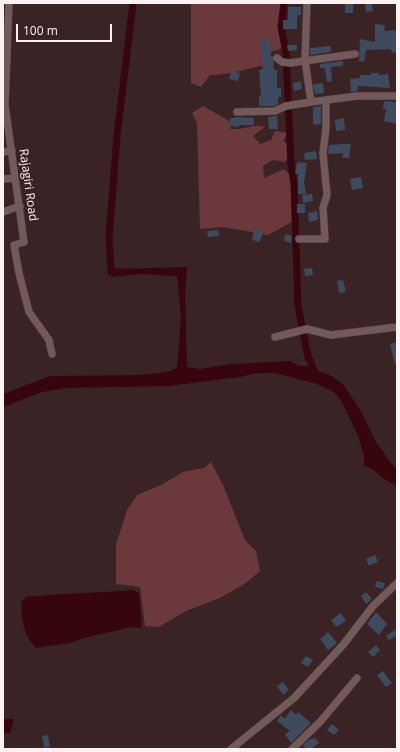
<!DOCTYPE html>
<style>
body{margin:0}
#map{position:relative;width:400px;height:752px;overflow:hidden;background:#3a2324;font-family:"Open Sans",sans-serif}
canvas{display:block}
.frame{position:absolute;inset:0;border:4px solid #fef1f1;pointer-events:none}
.scale{position:absolute;left:16px;top:24px;width:96px;height:18px;box-sizing:border-box;border:2px solid #fef1f1;border-top:0;padding-left:5px;font-size:12px;line-height:14px;white-space:nowrap;color:#fef1f1;-webkit-text-stroke:3px #3a2324;paint-order:stroke}
</style>
<div id="map">
<canvas width="400" height="752"></canvas>
<div class="frame"></div>
<div class="scale">100 m</div>
</div>
<script>
const g = document.querySelector('canvas').getContext('2d');
g.lineJoin = 'round';
function paint(path, color) {
  g.fillStyle = color;
  g.fill(path, 'evenodd');
}
function strokePath(path, color, width, dash) {
  g.strokeStyle = color;
  g.lineWidth = width;
  g.lineCap = dash ? 'butt' : 'round';
  g.setLineDash(dash || []);
  g.stroke(path);
}
function label(font, color, halo, rows, align = 'center') {
  g.font = font + ' "Open Sans",sans-serif';
  g.lineWidth = 4;
  g.setLineDash([]);
  g.textBaseline = 'middle';
  g.strokeStyle = halo;
  g.fillStyle = color;
  for (const [text, x, y, turn = 0] of rows) {
    g.save();
    g.translate(x, y);
    g.rotate((+turn || 0) * Math.PI / 180);
    g.textAlign = isNaN(turn) ? turn : align;
    if (halo) g.strokeText(text, 0, 0);
    g.fillText(text, 0, 0);
    g.restore();
  }
}
const green = new Path2D(`
 M191,3H282L278,30L283,48L264,54L267,65C246,68 232,75 210,75L201,87L191,83Z
 M203,106L228,120L231,129C246,130 253,123 265,127L253,136L260,144L271,140L275,131L288,133L283,141L289,145L290,154L285,162L273,160L263,166L264,178L284,169L291,176L292,222L268,235L224,227L200,229L197,123L192,113Z
 M211,462L223,485L245,540L256,551L260,571L246,583L220,598L186,611L159,627L145,626L140,587L116,584V545L127,510L137,495L161,485L183,472L204,468Z`);
const water = new Path2D(`
 M187,267L185,294L187,367L200,369L231,364L290,361L299,366H308L305,338L318,371L330,375L343,384L362,413L377,444C385,452 388,462 397,469V485C381,481 379,470 364,466V455L358,436L342,402L334,392L317,384L275,373H257L240,377L168,386L67,388L42,392L3,407V394L50,376L139,375L168,372L177,368L181,317L177,276L140,274L111,277L116,269Z
 M133,590L139,593L142,626L139,628L132,627L84,638L70,643L36,648C23,635 22,620 21,602L26,597C62,593 97,593 133,590Z
 M3,719H14L10,733L3,734Z`);
const canal = new Path2D(`
 M284,3L281,27L286,53L291,164L294,184L298,305L308,358
 M122,272H111L109,237L117,136L133,3`);
const building = new Path2D(`
 M345,3H353V13H345Z
 M365,3H372L373,11L366,12Z
 M288,7H301V15H297V29H283V20H288Z
 M375,24L385,25L384,31L397,30V52L392,53L391,49L366,50L364,62L359,61L360,39L375,42Z
 M260,40H270L271,56H273L274,70H277V88H281V97H278V104L274,106H259V96H261L259,70L263,69Z
 M287,45H297V50L288,51Z
 M331,46V52L310,55V48Z
 M343,61V66L331,67L332,81L327,82L325,68H320V64Z
 M231,71L240,73L238,81L229,79Z
 M371,73H379V75L388,74L390,88L358,86V91L351,92L350,79L360,78V75H371Z
 M301,81L302,89L294,91L293,83Z
 M323,83L324,93L315,94L313,84Z
 M384,101L397,102V124L384,121L386,109H383Z
 M321,106V124L313,125V107Z
 M277,116L278,129H269L268,117Z
 M235,117L254,118V125H239V127L229,126L230,118H234Z
 M344,118L345,130L336,131L335,120Z
 M344,144H351L349,158H343V153L328,154L329,145Z
 M316,151L317,159L305,160L304,153Z
 M297,162L307,163L304,182L306,194H298V174H295Z
 M361,177L363,188L352,190L350,179Z
 M312,194L313,201L303,203L302,195Z
 M297,204H305V213H297Z
 M317,211L318,220L309,222L308,213Z
 M218,230L219,236L208,237L207,231Z
 M254,230L263,232L260,242L252,240Z
 M285,234L292,236L291,243L284,241Z
 M312,268L313,275L305,276L304,269Z
 M343,280L346,292L339,293L337,281Z
 M397,342V363L395,364L390,344Z
 M375,555L378,562L369,566L366,559Z
 M377,581L385,583L383,589L375,587Z
 M366,592L372,599L366,604L361,596Z
 M376,612L387,624L379,635L367,624Z
 M341,613L346,621L336,627L331,620Z
 M395,630L397,635L389,640L386,636Z
 M328,632L337,643L328,650L320,639Z
 M376,645L380,650L373,657L368,652Z
 M306,656L313,660L308,667L301,663Z
 M383,671L392,683L386,687L377,675Z
 M283,682L289,690L283,695L277,686Z
 M291,710L296,715L298,712L311,723L291,743L285,734L290,731L277,721L281,715L285,719Z
 M332,724L339,730L334,735L327,730Z
 M48,735L50,747L44,748L42,736Z
 M315,738L319,743L311,749H307L303,745L310,739Z`);
const street = new Path2D(`
 M9,3L5,105L24,242L14,245L19,273L29,312L49,340L52,354
 M307,3L305,60L311,102L357,96H397
 M277,58L282,62L290,63L355,54
 M237,112L275,111L286,106L311,102
 M3,152L12,151
 M3,179L16,178
 M3,212L20,206
 M299,239H325L323,208L327,195L323,153L326,128V100
 M275,337L307,329L331,335L397,327
 M231,749L294,698L343,645L373,606L397,583
 M292,749L320,722L357,678`);
const streetNames = [
 ["Rajagiri Road",28,185,82]
];
paint(green, '#6b383b');
paint(water, '#37060d');
strokePath(canal, '#37060d', 7);
paint(building, '#3e4b5e');
strokePath(street, '#564344', 8);
strokePath(street, '#74595a', 7);
label('12px', '#fef1f1', '#3a2324', streetNames);
</script>
